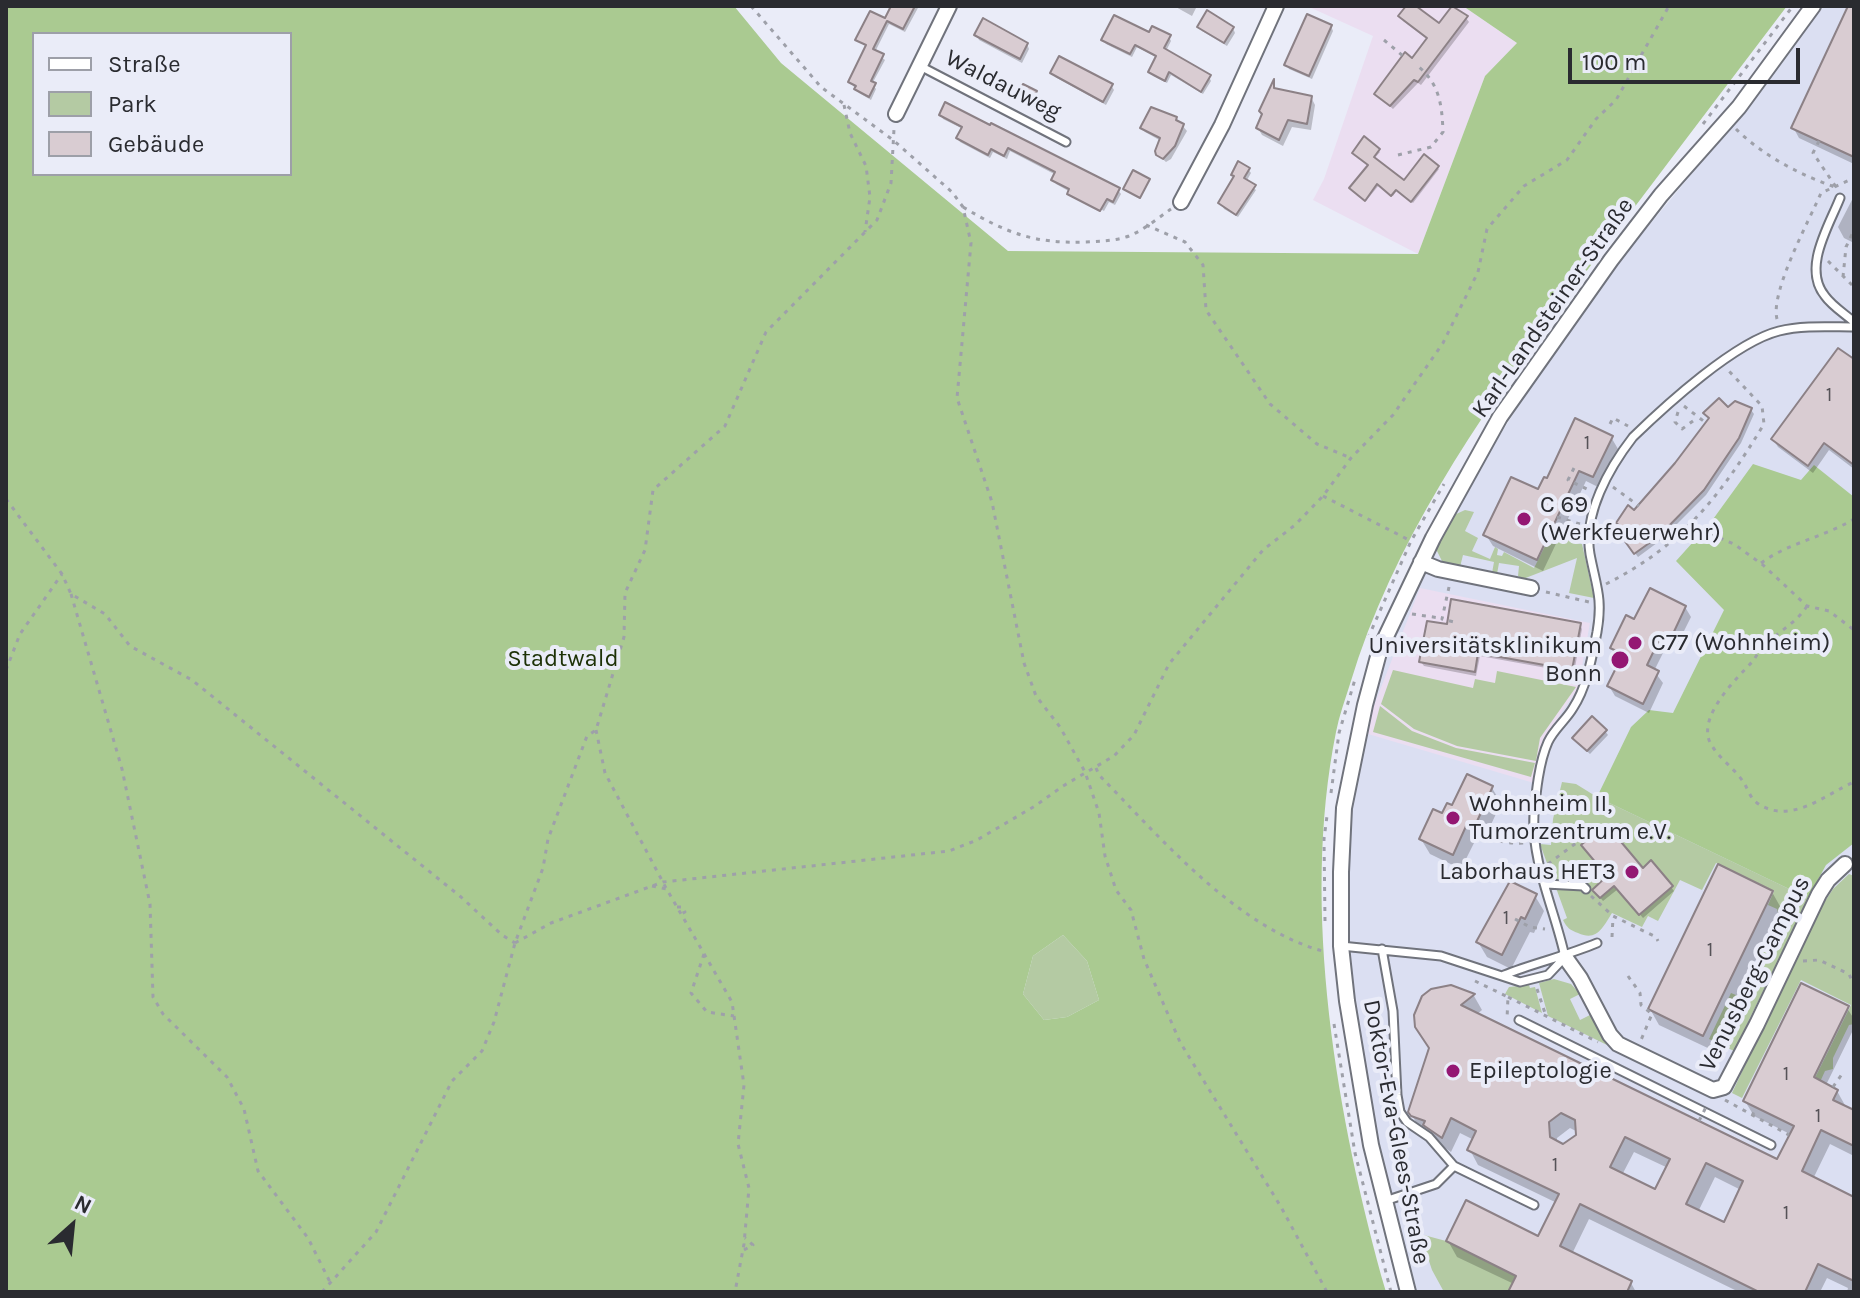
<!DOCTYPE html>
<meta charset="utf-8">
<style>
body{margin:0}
#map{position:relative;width:1860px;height:1298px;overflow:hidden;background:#eaecf8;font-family:Karla,sans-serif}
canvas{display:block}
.frame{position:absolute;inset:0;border:8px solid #2a2b30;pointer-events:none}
.legend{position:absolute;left:32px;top:32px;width:260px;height:144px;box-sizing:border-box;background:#eaecf8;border:2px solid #9d9fa8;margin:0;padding:10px 14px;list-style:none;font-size:24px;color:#2a2b30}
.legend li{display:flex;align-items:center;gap:16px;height:40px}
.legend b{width:40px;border:2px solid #9d9fa8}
.north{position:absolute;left:32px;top:1186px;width:80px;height:80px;-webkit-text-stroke:6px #eaecf8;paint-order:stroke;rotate:27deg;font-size:22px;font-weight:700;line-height:32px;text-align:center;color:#2a2b30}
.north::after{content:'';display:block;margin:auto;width:28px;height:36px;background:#2a2b30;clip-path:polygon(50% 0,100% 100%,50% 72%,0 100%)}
.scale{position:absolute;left:1568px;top:48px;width:232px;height:36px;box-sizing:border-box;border:4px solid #2a2b30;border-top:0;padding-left:10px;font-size:24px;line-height:28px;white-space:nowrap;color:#2a2b30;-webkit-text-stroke:6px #eaecf8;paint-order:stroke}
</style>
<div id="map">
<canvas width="1860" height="1298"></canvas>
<div class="frame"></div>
<ul class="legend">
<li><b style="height:10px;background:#fff"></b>Straße</li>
<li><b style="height:22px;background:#b4caa3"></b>Park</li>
<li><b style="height:22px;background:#d9ccd2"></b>Gebäude</li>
</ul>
<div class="north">N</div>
<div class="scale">100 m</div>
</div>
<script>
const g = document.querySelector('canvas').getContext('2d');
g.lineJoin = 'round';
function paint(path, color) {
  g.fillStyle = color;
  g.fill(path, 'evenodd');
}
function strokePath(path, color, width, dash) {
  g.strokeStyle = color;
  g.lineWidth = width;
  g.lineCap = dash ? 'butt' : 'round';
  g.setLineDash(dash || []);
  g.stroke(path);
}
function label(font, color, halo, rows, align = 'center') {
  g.font = font + ' Karla,sans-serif';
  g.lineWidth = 8;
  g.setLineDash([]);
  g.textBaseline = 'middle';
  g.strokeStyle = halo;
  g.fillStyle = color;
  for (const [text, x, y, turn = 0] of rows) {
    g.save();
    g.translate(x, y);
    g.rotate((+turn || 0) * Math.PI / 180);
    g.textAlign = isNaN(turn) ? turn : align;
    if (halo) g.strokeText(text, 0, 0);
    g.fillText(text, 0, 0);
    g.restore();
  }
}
const built = new Path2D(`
 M1824,6H1854V1292H1415L1411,1284L1376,1143L1350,965L1347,874L1350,809L1368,707L1405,613L1446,529L1491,449L1544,366L1616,265L1760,92Z`);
const education = new Path2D(`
 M1307,6H1463L1517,43L1485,76L1418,254L1313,200L1324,179L1373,36Z
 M1420,588L1590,623L1578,688L1543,740L1534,783L1368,734L1373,708Z`);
const green = new Path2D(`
 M1465,510L1474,512L1465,531L1478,538L1472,551L1490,559L1495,547L1498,549L1497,555L1502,556L1504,552L1534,568C1546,547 1552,519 1583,527H1572L1571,543L1582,544L1594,598L1569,593L1577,558L1523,579L1518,576L1519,566L1499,563L1497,574L1492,573L1494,562L1463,555L1460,567L1443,563L1436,549L1454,515Z
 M1393,670L1473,688L1475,679L1495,683L1497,671L1576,687L1540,738L1536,761L1457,746L1414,729L1381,704Z
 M1380,706L1412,731L1456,748L1535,763L1531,777L1373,732Z
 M1562,782L1576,784L1597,797L1808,898L1734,1051L1709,1039L1731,993L1741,997L1779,916L1777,909L1768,905L1774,891L1716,863L1702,890L1680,880L1658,921L1648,916L1642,927L1612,913C1603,927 1597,942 1578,933C1570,930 1567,928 1563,920L1567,918L1540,844L1551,845L1553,819Z
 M1849,874L1854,876V1024L1849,1025L1833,1058V1069L1825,1071L1820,1082L1812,1084L1851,1005L1801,980L1742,1098L1732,1093L1816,915L1833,889Z
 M1063,935L1087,961L1099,1000L1067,1017L1044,1020L1023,994L1033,956Z
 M1554,979L1571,984L1580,994L1570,999L1580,1020L1590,1015L1607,1045L1548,1016L1539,983Z
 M1529,985L1530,988L1535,987L1542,1013L1505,994L1509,987Z
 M1420,1234L1446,1241L1516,1275L1508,1292H1444L1432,1270Z`);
const forest = new Path2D(`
 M6,6H734L781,63L1008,251L1418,254L1485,76L1517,43L1463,6H1787C1712,105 1636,204 1562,304C1476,423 1393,542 1350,684C1345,700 1339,716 1336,732C1300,910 1337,1119 1386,1292H6ZM34,34H290V174H34ZM1063,935L1087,961L1099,1000L1067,1017L1044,1020L1023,994L1033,956Z
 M1753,464L1801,480L1814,465L1854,497V843L1826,865L1808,898L1597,797L1631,727L1649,710L1673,713L1724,610L1676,561L1711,522Z`);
const shadow = new Path2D(`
 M896,6H919L905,32L889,24L875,52L885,60L872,84L876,89L871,100L859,93L850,82L868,48L858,40L885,21Z
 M1174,6H1197L1192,16Z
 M1408,6H1413L1439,26L1466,18L1469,22L1421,85L1418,83L1393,109L1376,94L1413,60L1428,40L1403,21L1401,16Z
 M1851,6H1854V164L1799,138L1793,127Z
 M1331,26L1333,31L1312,79L1289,69L1287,65Z
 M1199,27L1233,28L1235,33L1227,46L1202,31Z
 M977,35L1027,44L1029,49L1022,63L979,40Z
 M1150,35L1169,37L1171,41L1166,51L1209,77L1211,81L1203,94L1171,75L1167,83L1153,76L1150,72L1158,58L1137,47L1132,57L1106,44L1103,39Z
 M1053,73L1111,85L1114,90L1106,105L1055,77Z
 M1311,97L1315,105L1311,130L1292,127L1283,146L1262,135L1258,128Z
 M941,115L1118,190L1121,194L1115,205L1109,202L1104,211L1056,184L1054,180L1056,175L1010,151L1007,159L993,152L990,158L960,142L958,138L963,129L943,119Z
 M1176,118L1187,131L1171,159L1166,162L1158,155L1161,141L1145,132L1142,128Z
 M1365,139L1380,152L1373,160L1404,183L1424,157L1439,169L1413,203L1397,190L1393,196L1379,185L1366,201L1352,190L1370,166Z
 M1248,169L1251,173L1246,182L1256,190L1238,217L1224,209L1221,203L1235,178L1233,175Z
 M1854,196V243L1844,238L1838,227Z
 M1854,362V469L1829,450L1813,473L1778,447L1773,439Z
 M1728,410H1751L1754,414L1741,443L1706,495L1661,540L1638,557L1626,541L1629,532L1619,523L1634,512Z
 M1611,437L1618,449L1600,488L1586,481L1543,571L1493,546L1486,535Z
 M1685,607L1691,617L1676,647L1668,643L1654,671L1663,683L1649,713L1615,696L1609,686L1622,660L1612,648Z
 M1580,625L1582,629L1574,673L1480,656L1476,676L1424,666L1421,662L1448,627Z
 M1605,731L1608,735L1590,754L1577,742Z
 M1492,788L1501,803L1483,842L1476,839L1461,869L1430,854L1421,839L1453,808Z
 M1642,871L1671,887L1674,891L1643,918L1618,889L1603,901L1597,894L1609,877Z
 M1772,892L1781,908L1712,1050L1659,1025L1650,1009Z
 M1535,896L1544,911L1534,933L1530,932L1511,969L1487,957L1478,942Z
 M1451,987L1474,996L1482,1010L1476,1015L1778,1162L1792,1135L1754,1116L1745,1101L1847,1008L1854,1019V1028L1826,1085L1837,1091L1846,1107L1854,1113V1156L1830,1144L1813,1179L1853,1198L1854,1195V1292H1847L1848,1288L1827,1278L1820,1292H1739L1589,1219L1572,1254L1631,1283L1636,1292H1511L1514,1284L1457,1257L1448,1241L1539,1238L1557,1203L1478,1165L1470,1150L1474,1140L1460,1133L1451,1152L1422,1132L1410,1112ZM1570,1128L1578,1132V1136L1563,1146L1557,1143V1138ZM1634,1152L1668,1168L1656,1192L1622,1175ZM1715,1177L1741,1190L1725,1225L1698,1212Z`);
const building = new Path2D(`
 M891,6H915L903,29L887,21L873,49L884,54L871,81L876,83L869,97L854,89L856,86L848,82L866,45L855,40L870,11L885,18Z
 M1406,6H1416L1439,23L1452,6L1468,16L1418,82L1414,80L1390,106L1374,94L1405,52L1412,58L1427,38L1398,16Z
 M1848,6H1854V157L1791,128Z
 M1207,10L1234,27L1224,43L1197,27Z
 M1307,14L1332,25L1309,76L1284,65Z
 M1114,15L1149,32L1152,26L1171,35L1164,48L1211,75L1201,92L1169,72L1165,81L1148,72L1156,56L1135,45L1130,54L1101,40Z
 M983,18L1028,43L1020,59L974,35Z
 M1059,56L1113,84L1103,102L1050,73Z
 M1274,79V88L1312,96L1307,124L1288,120L1279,140L1256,128L1262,114L1259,111Z
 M1023,84L1037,91L1030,104L1016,96Z
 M945,102L990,125L991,123L1120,188L1113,202L1107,199L1100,211L1067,194L1069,189L1051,180L1055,172L1008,148L1004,156L991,149L988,155L956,138L962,127L939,115Z
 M1151,107L1177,117L1176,120L1184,124L1175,146L1163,159L1156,155L1155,151L1160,138L1140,128Z
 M1364,136L1380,149L1374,157L1404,180L1424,154L1439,166L1411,202L1396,190L1391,196L1377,184L1365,201L1349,188L1368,165L1352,153Z
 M1238,161L1250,168L1244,178L1256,185L1236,215L1218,203L1234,176L1231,175Z
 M1133,170L1150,179L1140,198L1123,189Z
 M1838,348L1854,359V465L1824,443L1808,466L1771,439Z
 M1719,398L1728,407L1735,401L1752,408L1739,438L1704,490L1659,536L1634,554L1624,540L1627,538L1625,535L1628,531L1616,523L1628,505L1634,510L1675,463L1709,418L1703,413Z
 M1575,418L1613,436L1593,477L1579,471L1537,560L1483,535L1511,477L1538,489L1544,477L1547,478Z
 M1650,588L1686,606L1671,638L1662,634L1647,665L1659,671L1643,704L1607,686L1623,654L1610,648L1626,615L1634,619Z
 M1451,599L1581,623L1572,670L1478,653L1475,672L1419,662L1427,621L1447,624Z
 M1592,716L1607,730L1587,751L1572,738Z
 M1467,774L1493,786L1474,828L1467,824L1453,855L1419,839L1433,809L1442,813L1447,803L1452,805Z
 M1606,824L1643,868L1651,860L1673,886L1639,915L1614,886L1600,898L1592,890L1607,876L1581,845Z
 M1718,864L1773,891L1703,1036L1648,1009Z
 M1510,881L1537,894L1525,919L1521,917L1502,955L1476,942Z
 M1801,983L1849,1006L1814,1077L1838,1090L1833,1100L1854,1110V1146L1821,1130L1802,1171L1854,1197V1281L1818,1264L1805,1292H1759L1580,1204L1560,1246L1632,1281L1627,1292H1508L1516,1276L1446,1241L1466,1200L1538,1236L1559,1194L1467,1150L1476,1131L1451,1118L1442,1138L1423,1125L1425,1121L1411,1116L1408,1112L1429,1048L1415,1027L1414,1015L1422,996L1431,989L1451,985L1475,994L1461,1005L1777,1159L1794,1126L1743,1101ZM1561,1113L1575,1120L1576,1135L1563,1144L1550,1137L1549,1122ZM1625,1137L1670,1159L1655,1189L1610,1167ZM1706,1163L1743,1181L1724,1222L1686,1204Z`);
const path = new Path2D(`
 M751,6L821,87L893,140L952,192L963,207L971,243L957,398L992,502L1024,663L1036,696L1060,727L1085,772L1099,813L1105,856L1116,890L1131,910L1144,959L1180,1042L1281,1207L1327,1292
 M1384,40L1403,56
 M844,105L850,133L866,166L870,197L865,232
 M1703,124L1793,6
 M1736,129C1762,155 1800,175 1835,187
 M1819,141L1813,153L1836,187
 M1398,155L1431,147L1443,132C1442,106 1440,85 1419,67
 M963,207C1006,233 1035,244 1086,242C1101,241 1115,241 1129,236C1144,230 1158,218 1171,209
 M1146,225L1185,242L1203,265L1206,310L1270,404L1317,444L1351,458
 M1828,261L1854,287
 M1843,277L1846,247L1854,230
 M1777,319C1770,292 1809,221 1821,193L1854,178
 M1684,406L1706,423
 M1678,412L1675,422L1682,429L1697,418
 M1610,424L1613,418L1628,426
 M1574,468L1568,480L1589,490
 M1613,487L1639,506
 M1323,496L1411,541
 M6,499L62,574L71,594L105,614L130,646L192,680L461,897L502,935L515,943
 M1557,517L1580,524
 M1692,526L1734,544L1763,565L1807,606L1829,611L1854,630
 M1761,563C1790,542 1822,538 1854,519
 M1606,584C1682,546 1721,495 1764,424L1762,406L1728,370
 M1449,587L1442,619L1458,623
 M1546,592L1589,602
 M71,594L122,769L150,904L153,997L163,1014L227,1077L244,1109L258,1171L308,1238L330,1282
 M1807,606C1797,622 1781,630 1767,643C1760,648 1757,656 1752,662C1736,679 1700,714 1709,740C1716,757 1734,767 1744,783C1748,789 1750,798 1757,803C1790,826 1824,795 1854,782
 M1412,614L1440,618
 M1368,638L1411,541L1444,484
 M6,670L20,634L62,574
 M596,730L605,773L666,888L732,1002L744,1085L738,1144L749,1188L744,1244L735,1292
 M1096,768L1099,775C1161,838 1237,929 1326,952
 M1331,793L1339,733L1356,676
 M1476,823C1489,841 1504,844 1525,843
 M1548,864L1599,826
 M652,886L667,889
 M1591,896L1613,916L1656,937L1658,941
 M677,907H683L685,912L681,914
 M1515,919L1530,927L1545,929
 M1325,921L1324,839L1327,816
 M1612,937L1613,917
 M515,943L551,923L663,882L949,851L977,840L1035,806L1063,786L1114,756L1134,735L1169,664L1263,550L1295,525L1323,496L1351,458L1393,415L1443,343L1478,272L1487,229L1524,186L1567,160L1596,119L1616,100L1669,6
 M704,954L691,993L707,1012L734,1016
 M1803,961L1819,960L1849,974L1854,985
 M1628,976L1640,993L1641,1005L1652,1014L1641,1040
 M1475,981L1508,997L1507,1019
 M1537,989L1546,1016
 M1508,997L1598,1042
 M1334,1024L1355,1153L1391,1292
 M1702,1067L1710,1050L1735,1034
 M1833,1087L1842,1074
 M1725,1100L1789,1135
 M1752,1116L1756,1107
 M744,1250L753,1245L745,1238
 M322,1292L376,1232L452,1081L482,1051L494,1022L515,943L543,868L548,839L587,736L596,730L624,637L625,593L645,550L653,490L725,426L766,332L877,220L891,183L894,129`);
const service = new Path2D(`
 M920,66L1066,142
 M1840,198C1829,226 1802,268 1825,296C1832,306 1845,314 1854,322
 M1546,884L1583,886L1586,889
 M1341,946L1441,956L1520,982L1548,975L1565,957
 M1382,949L1393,1011L1397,1095L1400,1112L1407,1122L1429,1137L1454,1166L1436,1184L1385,1201
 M1565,957C1555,910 1531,862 1534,814C1536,793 1539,762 1548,742C1554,729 1566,720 1573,708C1587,687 1592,657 1597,632C1603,598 1596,586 1590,554C1583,514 1609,468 1633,437C1666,405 1735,342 1779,331C1803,325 1830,327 1854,327
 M1504,975C1534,963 1566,956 1597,943
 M1519,1020L1771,1145
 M1454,1166L1534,1205`);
const minor = new Path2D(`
 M896,114L949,6
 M1181,202L1222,125L1276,6
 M1421,562L1438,569L1531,588
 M1565,957L1580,978L1610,1035L1618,1044L1713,1090L1724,1087L1757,1024L1819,894L1828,880L1845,864
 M1408,1292L1371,1145L1347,1001L1341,946V872L1344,808L1365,705L1380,649L1433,538L1500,417L1611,260L1661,195L1739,107L1813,6`);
const pathBridge = new Path2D(`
 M1699,1121L1706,1107`);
const markers = [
 [1524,519,8,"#941773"],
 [1635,643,8,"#941773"],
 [1620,660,10,"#941773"],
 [1453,818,8,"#941773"],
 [1632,872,8,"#941773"],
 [1453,1071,8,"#941773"]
];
const numberNames = [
 ["1",1829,395],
 ["1",1587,443],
 ["1",1506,918],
 ["1",1710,950],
 ["1",1786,1074],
 ["1",1818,1116],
 ["1",1555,1165],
 ["1",1786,1213]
];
const streetNames = [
 ["Waldauweg",1003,85,27],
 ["Karl-Landsteiner-Straße",1553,308,-55],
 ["Venusberg-Campus",1755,974,-63],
 ["Doktor-Eva-Glees-Straße",1396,1132,79]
];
const poiNames = [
 ["C 69",1540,505],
 ["(Werkfeuerwehr)",1540,533],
 ["C77 (Wohnheim)",1651,643],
 ["Universitätsklinikum",1602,646,"right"],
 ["Bonn",1602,674,"right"],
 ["Wohnheim II,",1469,804],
 ["Tumorzentrum e.V.",1469,832],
 ["Laborhaus HET3",1616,872,"right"],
 ["Epileptologie",1469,1071]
];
const parkNames = [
 ["Stadtwald",563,659]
];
paint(built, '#dbdff2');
paint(education, '#ebdef1');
paint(green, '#b4caa3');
paint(forest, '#aaca91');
paint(shadow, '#0003');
paint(building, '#d9ccd2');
strokePath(building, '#8c8186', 2);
strokePath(service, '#70737c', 11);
strokePath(minor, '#70737c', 18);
strokePath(path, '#9ea0a9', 3, [4, 6]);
strokePath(service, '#fff', 7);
strokePath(minor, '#fff', 14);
strokePath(pathBridge, '#9ea0a9', 3, [4, 6]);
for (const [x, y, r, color] of markers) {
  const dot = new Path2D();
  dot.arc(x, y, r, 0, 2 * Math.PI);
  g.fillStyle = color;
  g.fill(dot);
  strokePath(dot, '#eaecf8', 3);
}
label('20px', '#565358', null, numberNames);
label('24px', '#2a2b30', '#eaecf8', streetNames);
label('24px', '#2a2b30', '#eaecf8', poiNames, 'left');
label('24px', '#1d3107', '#eaecf8', parkNames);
</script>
